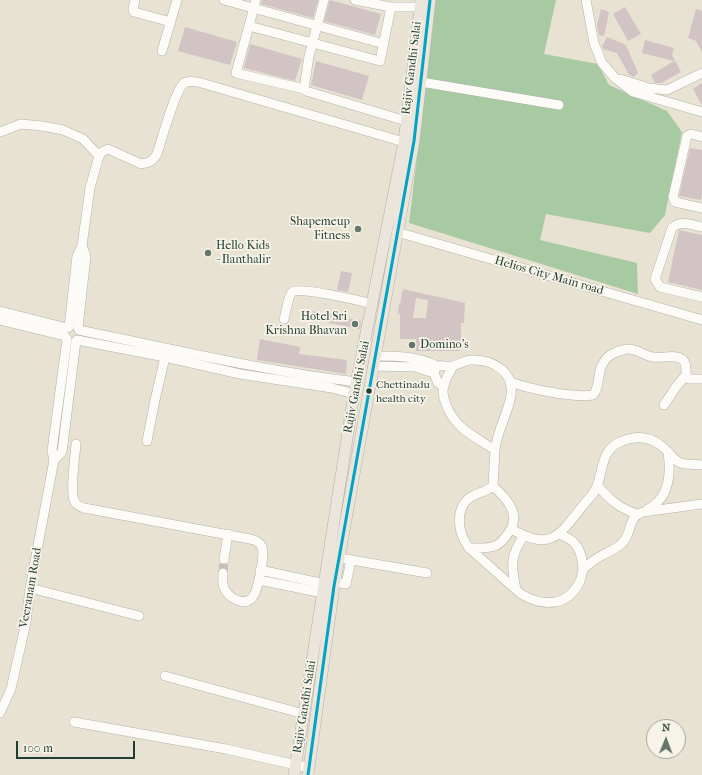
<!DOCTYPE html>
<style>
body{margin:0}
#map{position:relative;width:702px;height:775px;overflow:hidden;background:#e8e2d3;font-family:"IM FELL French Canon",serif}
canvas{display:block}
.north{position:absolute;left:646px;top:719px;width:40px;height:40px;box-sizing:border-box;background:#f7f3e8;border:1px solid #a1aaa0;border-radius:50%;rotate:1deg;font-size:11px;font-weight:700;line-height:16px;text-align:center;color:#1f3d34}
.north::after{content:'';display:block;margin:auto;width:14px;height:18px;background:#65776c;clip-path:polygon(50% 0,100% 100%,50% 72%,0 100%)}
.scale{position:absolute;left:16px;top:741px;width:119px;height:18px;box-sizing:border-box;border:2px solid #1f3d34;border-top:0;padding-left:5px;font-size:12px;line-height:14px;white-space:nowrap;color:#1f3d34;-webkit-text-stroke:3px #f7f3e8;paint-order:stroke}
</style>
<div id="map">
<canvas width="702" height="775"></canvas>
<div class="north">N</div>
<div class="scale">100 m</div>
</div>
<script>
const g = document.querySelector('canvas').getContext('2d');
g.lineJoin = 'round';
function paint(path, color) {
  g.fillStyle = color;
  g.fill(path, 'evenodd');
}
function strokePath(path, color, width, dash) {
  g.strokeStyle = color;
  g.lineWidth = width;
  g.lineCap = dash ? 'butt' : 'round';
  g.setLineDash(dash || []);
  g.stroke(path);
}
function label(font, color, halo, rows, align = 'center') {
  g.font = font + ' "IM FELL French Canon",serif';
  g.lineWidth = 3.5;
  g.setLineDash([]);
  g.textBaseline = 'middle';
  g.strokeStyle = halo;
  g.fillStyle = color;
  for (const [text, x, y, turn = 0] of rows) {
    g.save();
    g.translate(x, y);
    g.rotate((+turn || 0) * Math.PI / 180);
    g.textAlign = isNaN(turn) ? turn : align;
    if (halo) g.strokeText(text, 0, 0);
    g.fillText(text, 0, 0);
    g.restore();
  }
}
const forest = new Path2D(`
 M436,0H556L544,54L598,64L609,85L667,111L682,132L665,215L650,233L546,214L540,240L637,263L638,294L409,223Z`);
const building = new Path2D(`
 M262,0H318L313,18L261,4Z
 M330,0L381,14L375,35L324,21Z
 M625,7L641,34L628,41L613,14Z
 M601,9L609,12L604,36L599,35L597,25Z
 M696,9L702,11V52L696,41L688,38Z
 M185,27L237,42L230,65L178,51Z
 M607,37L626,45L638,73L634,77L629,75L617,53L603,49L602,46Z
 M645,40L674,48L672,55L681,72L661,83H655L651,75L674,61L642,53Z
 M250,44L302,59L295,81L244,68Z
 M316,61L369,76L362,100L311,85Z
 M702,83V105L693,89Z
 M690,148L702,150V193L701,200L679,196Z
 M679,230L702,235V290L668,282Z
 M341,271L352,273L348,292L337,290Z
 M403,289L465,303L464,323H461V340H460V351H416V339H400V314H398L399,304H400ZM416,298L428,300L426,318H413Z
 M312,311L361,321L360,329L311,319Z
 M260,339L300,347L299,354L347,360L346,374L257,360Z`);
const minorTunnel = new Path2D(`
 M223,573L224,559`);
const minor = new Path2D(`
 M135,0L133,9L134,12L171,22
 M224,0L384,44
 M256,0L236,73L304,89L306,91L406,121
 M355,0L391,7H426
 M586,0L594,43L602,63L615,78L633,92L702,112
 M249,26L380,61L391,7
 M162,51L177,0
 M620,79L649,88L667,90L702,73
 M421,82L559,105
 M304,89L309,56L324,0
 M0,132L21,124L42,126L63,130L83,139L99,156
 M702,137L691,134L687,136L673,197L675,202L702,208
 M702,227C692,225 680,220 672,228L655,279L660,287L702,297
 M397,232L702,320
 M0,311L67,328
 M284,319C286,313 288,296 292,292C298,286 361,301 372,304
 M0,320L65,336
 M69,327L77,256L82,246L90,188L99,156L102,152L108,149L141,164C149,163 153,161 157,154C162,139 174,94 183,84C187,80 194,82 198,82L404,142
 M78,328L86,256L82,246
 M79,330C172,349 263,371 357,382
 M77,340L165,357L240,374L332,388L354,394
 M376,356C397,356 418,356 437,366
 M374,366L415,367L434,373
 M453,366C450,372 445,379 444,386C442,391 444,399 446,404C455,429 474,436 495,450L493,486C486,492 475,493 468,499C454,512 459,535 469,548L521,594C543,607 568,607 580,581C582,577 582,572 583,569C589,564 595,559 601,556C609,551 618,549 624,541C633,529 627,518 643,512L702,504
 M510,382C530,389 572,398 593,395C602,386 594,365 612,354C616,352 622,350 627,349C637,348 644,356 653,357C662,359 676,353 683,360C687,364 686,370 686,375L689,379H702
 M443,386L438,383L434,373L437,366C443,365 447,367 452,366C458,365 463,361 470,360C494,359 517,373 510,400C506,417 497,432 495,450
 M664,405L676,387L686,375
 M147,441L155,400L165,357
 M76,444C75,456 70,491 74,500C76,505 79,506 84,508L250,539C255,540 260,542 262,547C265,555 258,592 252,598C243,607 228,597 224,588C222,583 223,578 223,573
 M54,460L62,452L76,341
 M493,486C505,497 520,512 511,529C549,550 557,539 581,508C586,501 594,495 597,486C603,471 601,450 620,442C638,434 654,437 667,451C671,455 675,461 681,463C687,465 695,464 702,465
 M598,486C610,500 619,508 637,514
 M648,509C670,498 671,473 668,452
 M559,534C577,540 582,551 583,569
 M469,548C493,548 498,550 511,529
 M340,558L427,573
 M224,559L228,534
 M260,570L329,585
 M259,580L328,594
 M335,582L346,584L351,560
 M30,588L139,616
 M516,589C511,567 510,555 524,536
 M165,676L304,714
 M0,713L11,689L26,622L30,588L54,460L52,451L67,339
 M74,722L226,749L309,768`);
const major = new Path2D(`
 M294,775L354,394L404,142L421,0
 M308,775L334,586L414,141L430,0`);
const bus1 = new Path2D(`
 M308,775L334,586L414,141L430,0`);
const markers = [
 [358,229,4,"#65776c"],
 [208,253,4,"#65776c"],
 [355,324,4,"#65776c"],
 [412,345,4,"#65776c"],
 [369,391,3.5,"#1f3d34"]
];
const busNames = [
 ["Chettinadu",376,385],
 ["health city",376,399]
];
const streetNames = [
 ["Rajiv Gandhi Salai",412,68,-83],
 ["Helios City Main road",549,276,16],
 ["Rajiv Gandhi Salai",357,387,-79],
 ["Veeranam Road",31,588,-80],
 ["Rajiv Gandhi Salai",305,707,-81]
];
const poiNames = [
 ["Shapemeup",350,222],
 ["Fitness",350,236],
 ["Hello Kids",216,246,"left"],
 ["- Ilanthalir",216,260,"left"],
 ["Hotel Sri",347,317],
 ["Krishna Bhavan",347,331],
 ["Domino's",420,345,"left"]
];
paint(forest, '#a7caa3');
paint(building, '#d2c3c4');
strokePath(minorTunnel, '#c0c1b3', 9, [9, 4.5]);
strokePath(minor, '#b3b2a9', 10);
strokePath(major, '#b3b2a9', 12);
strokePath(minor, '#fcfbf8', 9);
strokePath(major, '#ece5dc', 11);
strokePath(bus1, '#02a4c6', 3);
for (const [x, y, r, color] of markers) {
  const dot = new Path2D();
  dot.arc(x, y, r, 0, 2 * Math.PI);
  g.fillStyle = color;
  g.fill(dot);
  strokePath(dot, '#f7f3e8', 1.5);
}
label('11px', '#1f3d34', '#f7f3e8', busNames, 'left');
label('12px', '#1f3d34', '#f7f3e8', streetNames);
label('12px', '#1f3d34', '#f7f3e8', poiNames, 'right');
</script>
